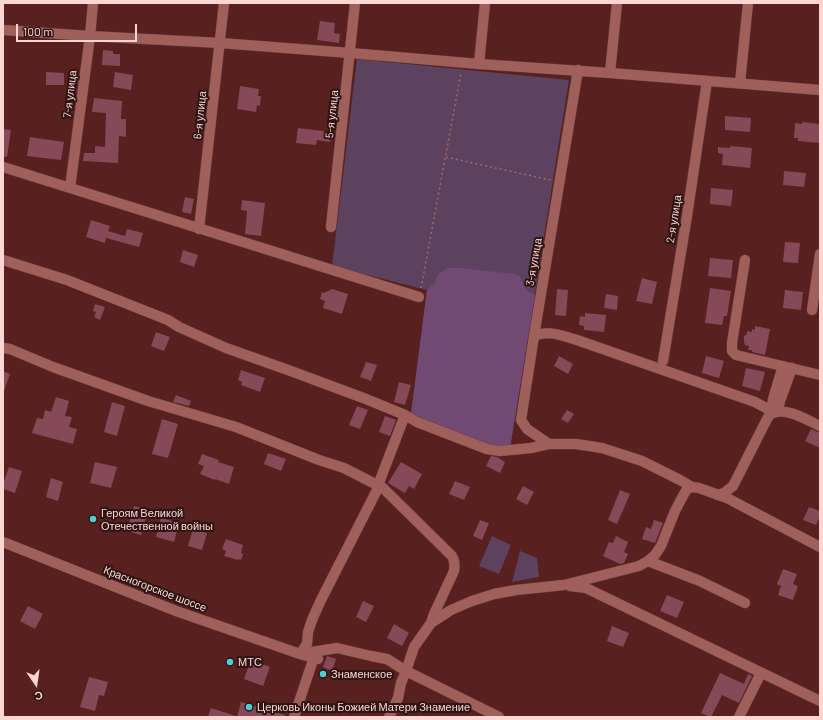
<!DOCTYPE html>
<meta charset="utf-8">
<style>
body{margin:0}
#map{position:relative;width:823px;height:720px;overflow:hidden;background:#58201e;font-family:Barlow,sans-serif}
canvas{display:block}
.frame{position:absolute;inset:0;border:4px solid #fbd6d3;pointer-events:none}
.north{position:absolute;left:16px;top:664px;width:40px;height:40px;-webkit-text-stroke:3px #2d1412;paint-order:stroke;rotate:167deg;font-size:11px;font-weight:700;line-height:16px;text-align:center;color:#fbd6d3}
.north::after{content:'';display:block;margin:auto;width:14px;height:18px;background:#fbd6d3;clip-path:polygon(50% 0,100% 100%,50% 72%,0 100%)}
.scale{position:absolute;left:16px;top:24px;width:121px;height:18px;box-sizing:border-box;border:2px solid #fbd6d3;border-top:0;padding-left:5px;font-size:12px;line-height:14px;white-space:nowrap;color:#fbd6d3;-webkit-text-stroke:3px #2d1412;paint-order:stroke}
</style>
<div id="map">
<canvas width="823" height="720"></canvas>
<div class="frame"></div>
<div class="north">С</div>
<div class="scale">100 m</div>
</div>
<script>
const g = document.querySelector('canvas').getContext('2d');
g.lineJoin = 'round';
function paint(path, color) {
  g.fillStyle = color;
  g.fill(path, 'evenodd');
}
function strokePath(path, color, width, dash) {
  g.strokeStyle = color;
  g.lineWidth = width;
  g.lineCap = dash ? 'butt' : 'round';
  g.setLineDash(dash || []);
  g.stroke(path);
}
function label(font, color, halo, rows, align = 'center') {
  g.font = font + ' Barlow,sans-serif';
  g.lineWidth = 4;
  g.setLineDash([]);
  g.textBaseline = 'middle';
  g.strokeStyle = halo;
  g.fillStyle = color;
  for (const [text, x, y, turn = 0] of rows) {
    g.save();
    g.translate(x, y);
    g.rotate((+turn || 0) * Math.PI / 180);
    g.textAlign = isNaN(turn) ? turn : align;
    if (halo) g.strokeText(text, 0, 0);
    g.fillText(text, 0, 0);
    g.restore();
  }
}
const green = new Path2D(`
 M357,59L569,80L510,448L411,414L427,290L332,266Z
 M492,536L511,545L499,574L479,566Z
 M520,551L537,558L539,577L512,582Z`);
const forest = new Path2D(`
 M448,268H460L515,274L520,277L525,288L530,293L535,295L510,448L480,443L411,414L427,290L434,284L438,274Z`);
const building = new Path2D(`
 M320,21L335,23L334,33L340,34L339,43L317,40Z
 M103,50L113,51V54H120V66L102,65Z
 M46,72L64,73V85H46Z
 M115,72L133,75L131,90L113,87Z
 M240,86L259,89L258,96H261L260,106L257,105L256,112L237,109Z
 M94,98L122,101L121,119H126V137L119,136L118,163L83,161L84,153H95V146L105,147L106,113L92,112Z
 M725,116L751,118L750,132L725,130Z
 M802,122L820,124L819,143L798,141V138H794L795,123L802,124Z
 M298,128L331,132L330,142L317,140L316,145L296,143Z
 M3,129L11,130L7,157L3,156Z
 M30,137L64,142L61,160L27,156Z
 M730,146L752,148L750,168L722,165L723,154L718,153V147L730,148Z
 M784,171L806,173L804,187L783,185Z
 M711,188L733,190L731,206L710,204Z
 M185,197L194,199L191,214L182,212Z
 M242,200L265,203L261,236L245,234L247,211L241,210Z
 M91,220L110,226L108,231L125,236L127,229L143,233L139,247L106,238L105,243L86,237Z
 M785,242L800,243L798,263L783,262Z
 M183,250L198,255L194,267L180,262Z
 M710,258L733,260L731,278L708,276Z
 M642,278L657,282L652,304L636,301Z
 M710,288L731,291L727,316H724L722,325L705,323Z
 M332,289L348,294L342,314L323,308L325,301L320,299L322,292L324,293Z
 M557,289L568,290L566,316L555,315Z
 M785,290L803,292L801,310L783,308Z
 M606,294L618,296L617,310L604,308Z
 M95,304L105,307L100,320L94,317L96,312L93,311Z
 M585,313L606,315L604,332L584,330V326L579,325L580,316L585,317Z
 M755,326L770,329L765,355L752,352V350H748L749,346L745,345L744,342V336L747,334V331L752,332V329L755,330Z
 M156,332L170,337L164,351L151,346Z
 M559,356L573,364L568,374L554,366Z
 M706,356L724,361L719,378L702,373Z
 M366,362L377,365L371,381L360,377Z
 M746,368L765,372L760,391L742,386Z
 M241,370L265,378L260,392L241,385L242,382L238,380Z
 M3,371L10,374L4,391H3Z
 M399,382L411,385L405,405L394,402Z
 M176,395L191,401L189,406L173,402Z
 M56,397L69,401L65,416L72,417L69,427L77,429L73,444L32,433L37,418L43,419L45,410L51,412Z
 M112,402L125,406L117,436L104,432Z
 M357,406L368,410L360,429L349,425Z
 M567,410L574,414L568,423L561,419Z
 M385,416L396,420L390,436L379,432Z
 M162,419L178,424L168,458L152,454Z
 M811,429L820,433V448L805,441Z
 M268,453L286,459L281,471L264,464Z
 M202,454L219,460L218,462L234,467L229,484L215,479V480L200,474L204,466L198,464Z
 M491,456L497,457L505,462L500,473L486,466Z
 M95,462L117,467L111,488L90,483Z
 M401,462L422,474L414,489L409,486L405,493L388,483Z
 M9,467L22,471L15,493L3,489V484Z
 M51,478L63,482L58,501L46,497Z
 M455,481L470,487L464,500L449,494Z
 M523,486L534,492L527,505L516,499Z
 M620,490L630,494L617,524L608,520Z
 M134,506L148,510L141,535L127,531Z
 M809,507L820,511V516L816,525L803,520Z
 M161,518L179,523L174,542L156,537Z
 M480,520L489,523L482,540L473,536Z
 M654,520L663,523L655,543L642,539L646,527L651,529Z
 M193,529L207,533L202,550L188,546Z
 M616,536L628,542L624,552L628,554L624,563L620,564L603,556L609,542L613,543Z
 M226,539L243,545L241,553L243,554L241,560L239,559L238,560L224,556L226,551L222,549Z
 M783,569L797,574L793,584L798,586L793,600L778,595L781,586L777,584Z
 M667,595L684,602L677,618L660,611Z
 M363,601L374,606L366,622L356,617Z
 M28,606L43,614L35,629L20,621Z
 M394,624L409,633L402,646L387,638Z
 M612,626L629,633L623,647L607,641Z
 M327,656L336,659L332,671L323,667Z
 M251,660L270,667L263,686L244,679Z
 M720,673L744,684L748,674L752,676L739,703L722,695L711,717H710L701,713Z
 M89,677L108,682L104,696L99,695L95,711L80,707Z
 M241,702L285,715V717H237Z
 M211,708L236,716V717H208Z`);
const path = new Path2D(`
 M446,157L550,180
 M421,288L461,73`);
const minor = new Path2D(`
 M3,30L90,36L220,43L350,53L479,64L610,73L820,90
 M479,64L485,3
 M610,73L617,3
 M740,83L748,3
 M3,167L419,297
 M70,188L90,36L93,3
 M331,227L355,3
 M199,229L224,3
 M3,260L67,280L168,320L179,327L226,348L288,370L366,399L405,415L417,422L487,449L500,451L531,448L549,444H576L602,448L642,461L680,480L692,487
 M745,260L732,343V351L736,355L820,375
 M812,310L820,254
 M534,336C549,330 559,335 574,339L755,402L768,409L771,414L773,399L783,366
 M3,348L10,349L53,367L148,401L236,427L319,460L344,468L383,488L452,556C455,561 455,565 454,571L434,614L431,623
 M663,361L687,216L707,81
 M779,411V406L780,401L792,368
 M549,444L527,429L521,420L534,336L578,70
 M717,495L724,493L733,486L767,419C768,417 769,415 771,414C785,406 807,420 820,426
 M3,542L176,611L300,654L318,659
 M648,561L700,581L745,603
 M570,586L586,588L820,701
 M306,653L337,648L371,656L387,659L406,671L401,683L398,698L389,717
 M300,654L307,644L308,632L312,620L320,602L379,486L380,480L405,415
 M294,717L314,657
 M499,717L406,671L414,647L431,623L451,610L472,601L494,594L516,590L564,585L639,566L648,561L655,555L661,546L675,511L684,494L687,489L692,487L699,488L727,498L820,547
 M739,717L761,673`);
const markers = [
 [93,519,4,"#52cbd8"],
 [230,662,4,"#52cbd8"],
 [323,674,4,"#52cbd8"],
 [249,707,4,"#52cbd8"]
];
const streetNames = [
 ["7-я улица",70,94,-83],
 ["5-я улица",332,114,-84],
 ["6-я улица",200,115,-84],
 ["2-я улица",674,219,-81],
 ["3-я улица",534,262,-80],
 ["Красногорское шоссе",155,589,21]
];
const poiNames = [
 ["Героям Великой",101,513],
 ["Отечественной войны",101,526],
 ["МТС",238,662],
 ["Знаменское",331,674],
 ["Церковь Иконы Божией Матери Знамение",257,707]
];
paint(green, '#5d425f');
paint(forest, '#714a74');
paint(building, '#854958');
strokePath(minor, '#713f3f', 11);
strokePath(path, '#9c6c6a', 1.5, [2, 3]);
strokePath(minor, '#9f605b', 10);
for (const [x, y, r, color] of markers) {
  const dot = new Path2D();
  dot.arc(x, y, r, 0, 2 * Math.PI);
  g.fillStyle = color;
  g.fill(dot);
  strokePath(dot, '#2d1412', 1.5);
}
label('11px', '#fbd6d3', '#2d1412', streetNames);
label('11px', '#fbd6d3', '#2d1412', poiNames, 'left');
</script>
